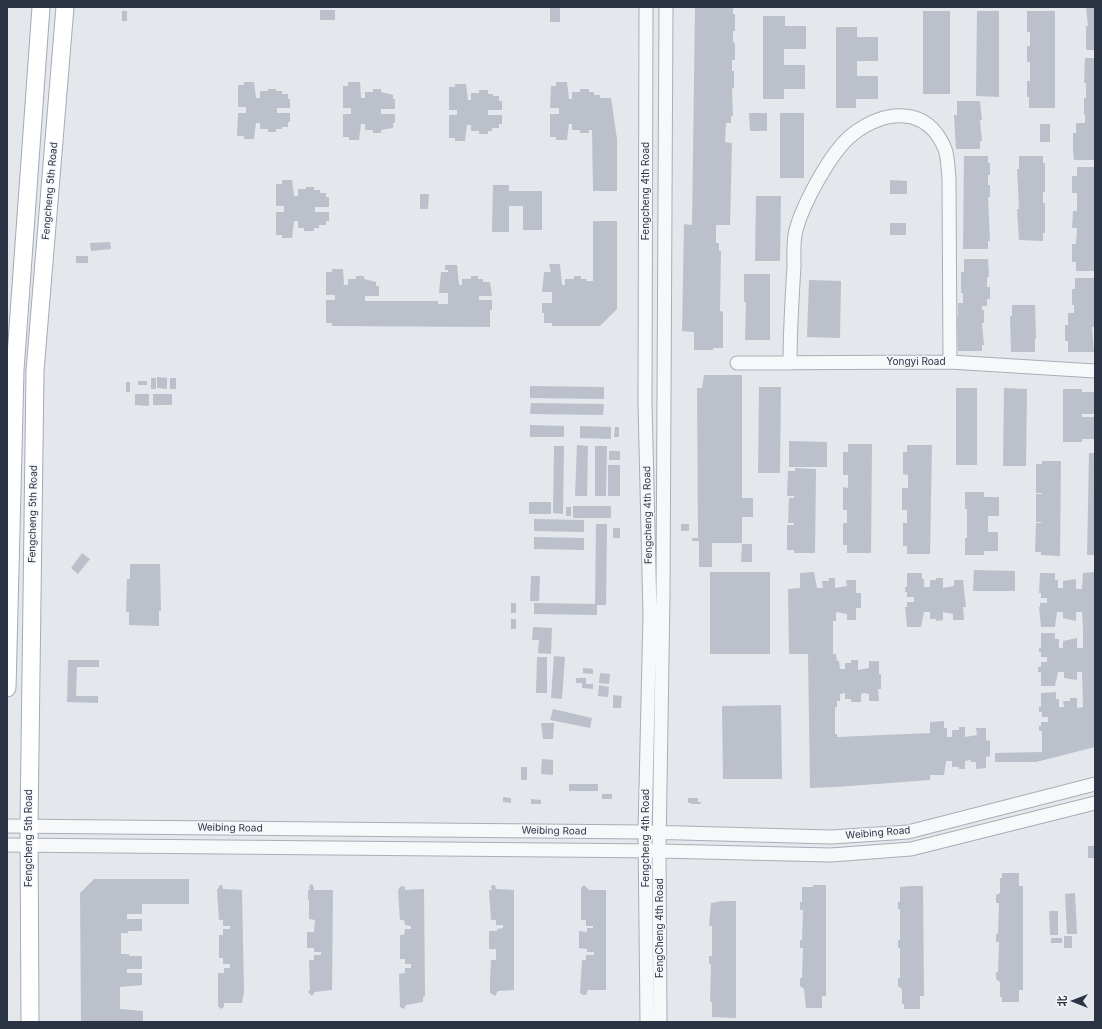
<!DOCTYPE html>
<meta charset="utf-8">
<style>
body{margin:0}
#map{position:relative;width:1102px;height:1029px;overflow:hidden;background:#e4e7ec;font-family:Inter,"Noto Sans SC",sans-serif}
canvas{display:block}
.frame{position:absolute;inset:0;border:8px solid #2b3445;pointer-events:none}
.north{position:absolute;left:1054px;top:981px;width:40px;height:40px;-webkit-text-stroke:3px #f4f6f9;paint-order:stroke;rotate:270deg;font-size:11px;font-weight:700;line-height:16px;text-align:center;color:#2b3445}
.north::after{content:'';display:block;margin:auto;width:14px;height:18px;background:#2b3445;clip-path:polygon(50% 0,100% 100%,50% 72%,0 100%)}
</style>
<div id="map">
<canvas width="1102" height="1029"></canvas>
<div class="frame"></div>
<div class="north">北</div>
</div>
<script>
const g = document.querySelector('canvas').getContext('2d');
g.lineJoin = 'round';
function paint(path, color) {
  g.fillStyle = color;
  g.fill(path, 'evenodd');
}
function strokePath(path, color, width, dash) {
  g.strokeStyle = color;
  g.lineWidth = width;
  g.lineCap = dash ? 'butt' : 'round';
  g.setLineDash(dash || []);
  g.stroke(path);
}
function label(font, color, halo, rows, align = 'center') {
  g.font = font + ' Inter,sans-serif';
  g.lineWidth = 3;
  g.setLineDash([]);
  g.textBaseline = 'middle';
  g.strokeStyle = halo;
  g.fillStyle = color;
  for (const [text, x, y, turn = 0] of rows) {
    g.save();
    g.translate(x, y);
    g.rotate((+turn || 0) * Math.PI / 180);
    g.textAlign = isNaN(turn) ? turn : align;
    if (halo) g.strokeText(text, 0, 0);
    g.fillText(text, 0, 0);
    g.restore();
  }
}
const building = new Path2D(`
 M550,7H560V22H550Z
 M695,7L733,8V14H735V31H733V42L735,43V60H732V71H734V88H732L733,116H731V123H726L725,142L732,143L730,225H716V243H719V251H721L720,311L723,312V348H713V350H694V332L682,331L684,224L692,225Z
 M1086,7H1095V50H1087L1086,48V26H1088Z
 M320,10H335V20H320Z
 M122,11H127V21H122Z
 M923,11H950V94H923Z
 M977,11H999V97L976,96Z
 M1027,11H1055V108H1029V97H1027V81H1030V62H1027V46H1030V32H1027Z
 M763,16H785V26H806V49H784V65H805V89H784V99H763Z
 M836,27H857V37H878V61H857V76H878V99H856V108H836Z
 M1085,58H1095V160H1074L1073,150V133H1076V123H1085V115H1084V98H1086V83H1084Z
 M244,82H254L256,98H260V91H268V89H276V91H282V94H288V99H290V108H277V113H290V122H288V127H282V129H276V132H268V129H260V123H256L254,139H244V136H237L238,113H246V107H238V85H244Z
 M348,82H360L361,98H365V92H373V89H381V92L393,95V99H395V109H381V114H395V123H393V128L381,130V133H373V130H365V124H361L359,140H349V137H343V114H351V108H343V86H348Z
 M556,82H567L569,99H572V92H580V89H589V92H594V95H600V98H611L617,139V191H593L592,130H589V133H580V130H572V124H569L567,140H556V137H550V114H559V108H550L551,86H556Z
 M455,84H466L468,100H471V93H479V90H488V94H493V96H499V101H502V110H488V115H502V124H499V128H492V131H488V134H479V131H471V125H467L465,141H455V138H449V115H457V110H449V87H455Z
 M957,101H980L982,120H980L982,141H980V149H956L954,115H957Z
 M749,113H767V131H750Z
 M780,113H804V178H780Z
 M1040,124H1050V142H1040Z
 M964,156H988V163H990V175H988V185H990V197H988L990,241H988V249H963Z
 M1019,156H1043V163H1045V192H1043V203H1045V233H1043V241L1019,240L1017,209H1019L1017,169H1019Z
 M1077,167H1095V271H1076V262H1072V244H1076L1077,228H1072L1073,211H1077V193H1072V176H1077Z
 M282,180H292L294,196H298V189H306V187H314V190H320V193H326V197H329V207H315V212H329V221H326V225H319V228H314V231H304V228H298V221H294L292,238H282V235H276V212H284V206H276V184H282Z
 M890,180L907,181V194H890Z
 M493,185H509V191H542V230H523V206H509V232H492Z
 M420,194H429L428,209H420Z
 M756,196H781L780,261H755Z
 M593,221H617V309L600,326H552V323H544V313H542V303H552V292H542L544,272H551L549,264H560L562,285H565V279H574V276H581V279H587L586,281H593Z
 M890,223H906V235H890Z
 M110,242L111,249L91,251L90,243Z
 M76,256H88V263H76Z
 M964,259H988L989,277H987V287H990V299H987V306H982V310H984V323H982L984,345H982V351H958L957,317H958V303H963V293H961V272H964Z
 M445,265H457L459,285H462V279H471V276H478V279H483V282H490L492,296H479V300H492V310H490V327L332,326V323H326V300H335V295H326V272H332V269H343L344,285H348V279H356V276H364V279L376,282V286H379V296H365V301H438V304H448V293H439L441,272H448V270H445Z
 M744,274H770V340H745L746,302H744Z
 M1075,278H1095V317L1094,327H1092L1094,352H1068V341H1065V325H1068V313H1074V305H1072V289H1075Z
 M809,280L841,281L840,338L807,337Z
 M1012,305H1035L1036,339H1035V352H1011L1010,316H1012Z
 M704,375H742V498H753V517H742V543H712V567H699V541H692V538H698L697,388H702Z
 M157,377L167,378V389L157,388Z
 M151,378H156V389H151Z
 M170,378H176V389H170Z
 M138,381H147V385H138Z
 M126,382H130V392H126Z
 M530,386L604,387V399L530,398Z
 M759,387H781L780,473H758Z
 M956,388H977V465H956Z
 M1004,388L1027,389L1026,466H1003Z
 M1063,389H1082V392H1095V414H1082V417H1095V439H1082V442H1063Z
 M135,394H149V406L135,405Z
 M153,394H172V405H153Z
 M531,403L604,404L603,415L530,414Z
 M530,425L564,426V437H530Z
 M580,426L611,427V439L580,438Z
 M615,427H619V437H614Z
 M789,441L827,442V467H789Z
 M848,444H872L871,553H847V545H843V523H847V510H843V487L848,488V475H843V452H848Z
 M577,445L588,446L587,496H575Z
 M907,445H932L930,554H907V546H903V523H907V510H902V488H908V475L903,474V452H907Z
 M554,446H564L563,514L553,513Z
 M595,446H607L606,496H595Z
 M609,451H620V460H609Z
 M1089,453H1095V555H1087Z
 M1042,461H1061L1060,556L1041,555V552H1035L1036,523H1041V522H1036V494H1042V493H1036V464H1042Z
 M608,465H620V496H608Z
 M795,468L816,469L815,553H794V550H787V525H794V523H788L789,498H794V496H787L788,471H795Z
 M965,492H984V497H999V516H988V532H998V551H984V555H965V538H967V509H965Z
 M529,502H551V514H529Z
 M573,506H611V518H573Z
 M566,507H571V516H566Z
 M534,519L584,520V532L534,531Z
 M596,524H607L606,605H597V615L534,614V603L595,604Z
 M681,524H689V531H681Z
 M613,528H620V538H613Z
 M534,537L584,538V550L534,549Z
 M742,544H752V562H741Z
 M82,553L90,559L78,574L71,568Z
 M130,564H160L161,611H159V626L129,625V612H126L127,579H130Z
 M974,570L1015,571V591H973Z
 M710,572H770V654H710Z
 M814,572L817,588H823L822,581H829V578H835V588L847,586L846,580H856V593H861V608H856V620H847V614L836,612V621H833V654H836L837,661H839L840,669H845V663H851V660H858V670L869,668V661H879V674H881V689H878L879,701H869V694L864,693L861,694V702H851V699H845V693L840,694V701H837V707H835V734H837V737L930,733V722L944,721V728H947V737H952V730H959V727H965V737L977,735L976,728H986V740L990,741V756L986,757V768L976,769V762H971V760L965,761V769H959V767H952V761H946L944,775H930V780L836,787L810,788L808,654H789L788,589L800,588V573Z
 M1095,572V747L1036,762H995V753L1042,752V731H1039V726H1041V722H1048V717H1042V712H1039V707H1041V693L1056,692V699H1059V707H1064L1063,701H1070V698H1077V708L1083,707L1082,672H1077V680L1064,678V672H1058L1055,686H1041V672H1038V667H1041V662H1047V657H1041V652H1039V648H1041V633H1055V639H1059V648H1063V641L1077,638V648H1083V628L1082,612H1076V621L1063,618V612H1057L1055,627H1041L1039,607H1040V603H1047V598H1041V593H1039L1040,573H1055V580H1058V588H1063V581L1076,579V589H1082L1083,573Z
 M907,573H922V579H924V587H930V580H936V578H943V588L954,586V580H963L966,607H963L964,620H953V614L943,612V620L936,621V619H930V612H924L921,627H907L905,607H907V602H914V597H907V592H905V587H907Z
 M531,576H540L539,601H530Z
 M511,603H516V613H511Z
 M511,619H516V629H511Z
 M533,627L552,628L551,654L538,653L539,640H532Z
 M554,656L565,657L562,699L551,698Z
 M537,657H547V693H536Z
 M68,660H99V667H77L76,696H98V703L67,702Z
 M583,668L593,669V674L583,673Z
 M600,673L610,674L609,684L599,683Z
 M576,678H586V684H593V689L582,688V683H576Z
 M599,685L609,687L608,697L598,696Z
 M613,695L622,696L621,708H613Z
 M781,705L782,779H723L722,706Z
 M553,709L592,718L590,728L550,720Z
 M541,723H554L553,739H543Z
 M542,759L553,760V775L541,774Z
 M521,767H527V780H521Z
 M569,784H598V791H569Z
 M602,794H612V799H602Z
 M503,797L511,798V803L503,802Z
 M688,798H698V802H701V804H691V803H688Z
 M531,799L541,800V804H531Z
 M1088,846H1094V858H1088Z
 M1002,873H1019V886H1023V990H1019V1002H1002V997H1000V982L996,979V972H998L999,942H996V934H998L999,903H996V895L1000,893V878H1002Z
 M94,879H189V904H142V914H127V919H142V931H128V933H121V954H129V956H142V969H127V973H142V985L120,987V1009L143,1011V1022H81L80,893Z
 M311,884L313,885L314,890H333L332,990L315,992L312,996L308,992L310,990L309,960H314V955H321V952H314V948H307V932H314L315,920L309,919V900H308V890H310L309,887Z
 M220,885H222L223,889L242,890L244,992L242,1003H224V1007L221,1009L218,1006V973H224V968H230V964H223V958H219V935H223V929H230V926H223V920H219L217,890Z
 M492,885H495L496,889L514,890V990L498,991L495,996L490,993V980L491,960H496V949H489V931H497V929L503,928V925H496V920H491L489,890H492L491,887Z
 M584,885L589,890H606V990H588L586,995H583L580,993L582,960H586V955H594V952H587V949L579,948V931L587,932V928H593V926H586V920H581V888Z
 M813,885H826V996H822V1008H806L804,989L800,986V978H802L803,948H800V940H802L803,910H800V902H802V887H813Z
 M401,886L405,887V890L424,889L425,996L423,997V1002L406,1005L404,1009L400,1007L399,974L405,973V968H411V964H405V959H400V935H404L405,929H411V926L405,925L404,920H400L398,890Z
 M911,886H923L924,996H920V1009H904V1004H902V989L898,986V978H900V948H898V940H900V909H898V902H900V887Z
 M1075,893L1077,934H1067L1065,894Z
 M722,901H736V1018L712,1017V1002H710L711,964H709V956H712V926H709L711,903Z
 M1049,911H1058V935H1050Z
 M1064,936H1072V948H1064Z
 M1051,938H1062V943H1051Z`);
const minor = new Path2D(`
 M646,7L645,403L650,614L645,832L647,1022
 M737,363L950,362L1095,371
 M790,363C790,330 792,298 794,266C794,254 793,241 796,230C803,204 831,151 853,134C885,110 927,105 945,149C948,157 948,170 949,179L950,362
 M7,826L645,832L831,837L908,832L1095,784
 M7,845L659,851L831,855L911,849L1095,803
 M660,1022L659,851L663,594L666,7`);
const major = new Path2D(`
 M7,688L15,370L41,7
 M30,1022L29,825L35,371L65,7`);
const streetNames = [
 ["Fengcheng 5th Road",50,191,-85],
 ["Fengcheng 4th Road",646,191,-90],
 ["Yongyi Road",916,362],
 ["Fengcheng 5th Road",33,514,-89],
 ["Fengcheng 4th Road",648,515,-91],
 ["Weibing Road",230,828,1],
 ["Weibing Road",554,831,1],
 ["Weibing Road",878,833,-5],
 ["Fengcheng 5th Road",29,838,-90],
 ["Fengcheng 4th Road",646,838,-90],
 ["FengCheng 4th Road",660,928,-90]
];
paint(building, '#bbc0ca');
strokePath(minor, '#a9aeb7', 15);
strokePath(major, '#a3abb8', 19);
strokePath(minor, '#f7f8fa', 13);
strokePath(major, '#fff', 17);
label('10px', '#2b3445', '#f4f6f9', streetNames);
</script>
